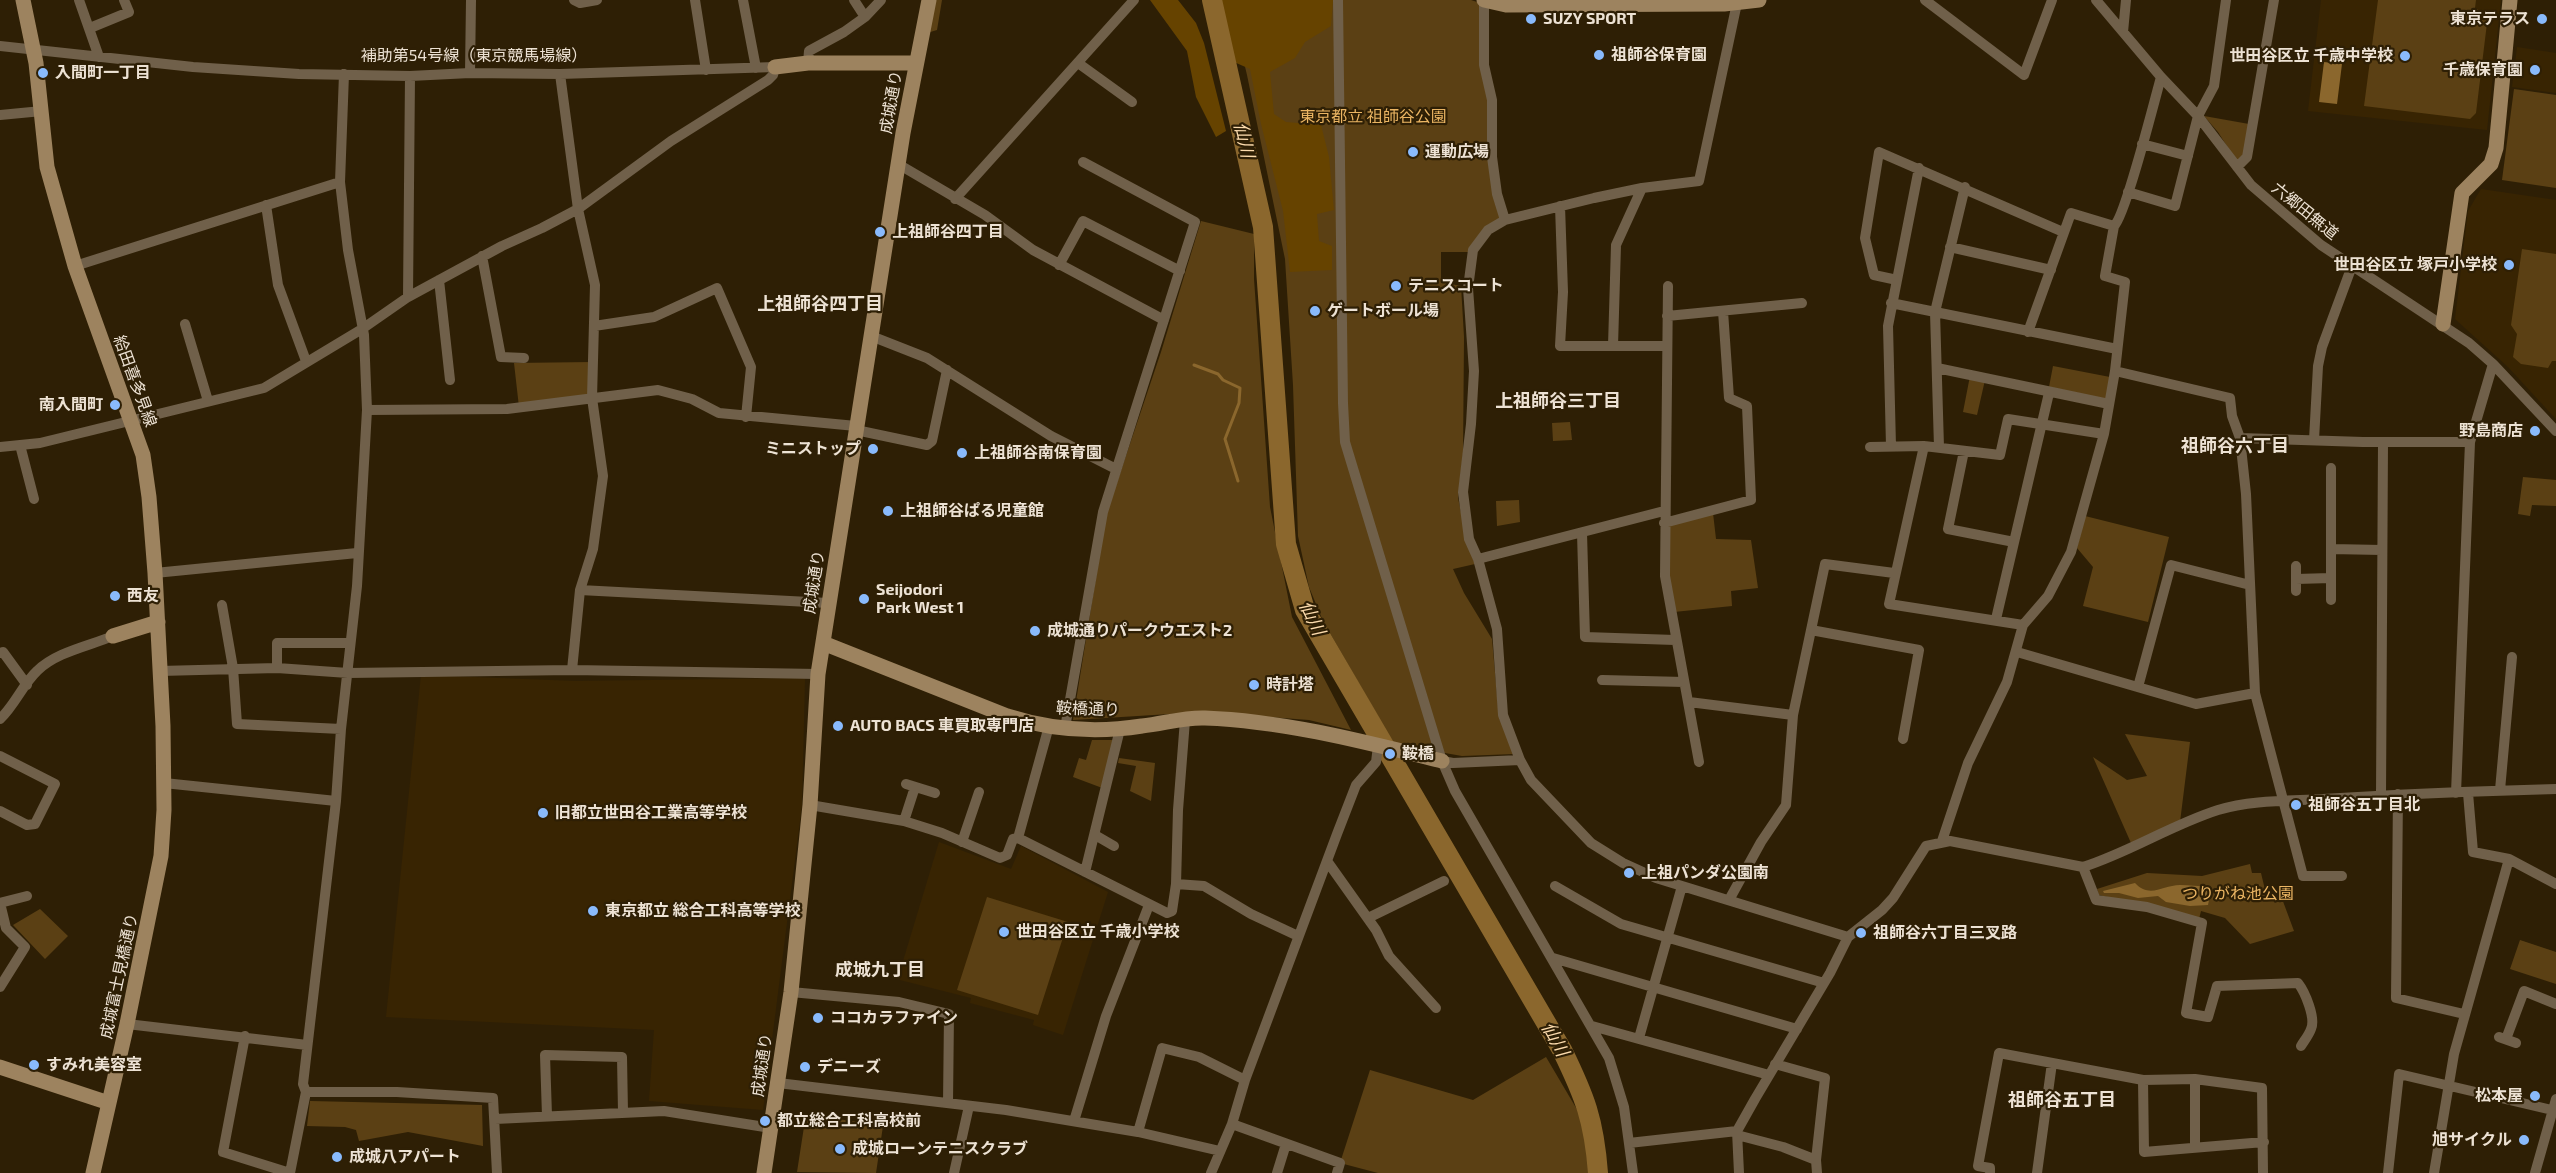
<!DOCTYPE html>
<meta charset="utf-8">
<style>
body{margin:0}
canvas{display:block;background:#2e1f05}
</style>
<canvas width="2556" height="1173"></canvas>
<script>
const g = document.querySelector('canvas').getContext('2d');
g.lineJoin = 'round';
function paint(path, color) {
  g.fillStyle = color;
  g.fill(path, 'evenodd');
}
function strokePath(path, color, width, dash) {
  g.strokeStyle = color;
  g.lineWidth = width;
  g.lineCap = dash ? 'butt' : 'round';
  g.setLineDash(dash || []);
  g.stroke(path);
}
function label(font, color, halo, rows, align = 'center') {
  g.font = font + ' "Exo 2","Noto Sans JP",sans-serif';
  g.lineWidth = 4.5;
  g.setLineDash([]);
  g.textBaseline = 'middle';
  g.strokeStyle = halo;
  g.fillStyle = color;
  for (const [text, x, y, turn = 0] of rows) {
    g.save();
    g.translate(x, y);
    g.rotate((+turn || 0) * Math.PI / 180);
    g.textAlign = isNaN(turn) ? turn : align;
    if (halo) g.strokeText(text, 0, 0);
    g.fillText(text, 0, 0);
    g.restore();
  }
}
const built = new Path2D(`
 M2321,0H2501L2487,130L2308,111Z
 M2517,47L2556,53V93L2512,87Z
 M2481,189L2556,200V419L2508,367L2455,319L2468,211Z
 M421,675L575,681L805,678L802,805L763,1110L649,1101L654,1030L386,1017Z
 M939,842L1011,869L1021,846L1108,892L1063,1035L1033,1025L1034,1020L970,1003L971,998L900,980V971Z`);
const green = new Path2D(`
 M934,0H942L937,30L927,33Z
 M1229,0H1471L1477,2L1481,9L1501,216L1469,252H1441V282L1461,286L1464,337L1463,454L1458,498L1468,545L1475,564L1453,569L1464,593L1492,639L1499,718L1509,737L1514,754L1462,756L1394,744L1323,621L1309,587L1298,536L1293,385L1285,259L1247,75Z
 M2378,0H2476L2475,8L2488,15L2476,113L2470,119L2364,106Z
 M2514,89L2556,95V188L2502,180Z
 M2204,116L2249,124L2245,156L2237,162L2218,132Z
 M1201,221L1254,234V279L1270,507L1292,617L1351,730L1309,720L1202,712L1073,720L1106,515L1161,352Z
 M2522,249L2556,254V361H2552L2548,368L2521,364L2513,357L2517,334L2511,325Z
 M593,362V396L519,407L514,363Z
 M2053,366L2110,377L2106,399L2049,387Z
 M1970,376L1985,380L1977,415L1963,412Z
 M1570,422L1572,440L1553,441L1552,423Z
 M2523,477L2556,480V506L2532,505L2530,516L2518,514Z
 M1519,500L1520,522L1497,526L1496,501Z
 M1713,513L1716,539L1751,540L1758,588L1731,591L1732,606L1674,612L1667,576L1668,525Z
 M2085,516L2169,537L2148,622L2083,606L2093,567L2077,548Z
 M2125,734L2190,742L2180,822L2131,843L2093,757L2127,780L2147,776Z
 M1092,740H1117L1105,789L1073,777L1079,758L1086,760Z
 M1119,758L1155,763L1151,801L1130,791L1136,766L1118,763Z
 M2250,864L2252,873H2261L2267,898L2281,896L2294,931L2250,944L2225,918L2201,911L2199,919L2099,895L2097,889L2147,873L2202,876Z
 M987,897L1068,922L1038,1015L957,990Z
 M40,909L68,936L45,959L13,925Z
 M2520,940L2556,952V984L2510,969Z
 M1546,1057L1595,1140L1593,1173H1378L1340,1163L1370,1070L1473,1100Z
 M310,1101L482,1105L483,1146L408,1132L359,1141L356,1130L345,1127L307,1126Z
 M806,1114L883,1126L876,1173L797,1172Z`);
const forest = new Path2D(`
 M1150,0H1178L1196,23L1204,43L1226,131L1216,137L1196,97L1187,51Z
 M1215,0H1333L1331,26L1305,42L1295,58L1270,72L1274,114L1286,122L1321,125L1329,157L1334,210L1317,214L1319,241L1332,246V270L1290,272L1283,211L1261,124L1250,69L1234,62Z`);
const water = new Path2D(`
 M2324,62L2342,64L2337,104L2319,102Z
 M2135,883C2150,899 2163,885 2180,885C2189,885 2199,886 2209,887L2211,890L2208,905L2190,906L2166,902L2158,896L2138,898L2119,893H2104L2103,891Z`);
const stream = new Path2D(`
 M1194,365L1218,374L1223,380L1240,388L1239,403L1225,439L1238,481`);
const river = new Path2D(`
 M1212,0L1263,227L1286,544L1305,610L1562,1050C1585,1097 1594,1120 1598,1173`);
const street = new Path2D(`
 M79,0L99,57
 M574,0L580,3L597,0
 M695,0L706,70
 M743,0L756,68
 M854,0L865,17
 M1338,0L1343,403L1345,442L1442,761L1455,791L1609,1058L1624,1107L1633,1173
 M1484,0V65L1492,100V157L1497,194L1505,220
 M1925,0L2024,75L2052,0
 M2096,0L2161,77L2198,116L2251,185L2321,245L2469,343L2493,364L2556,431
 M1737,3L1699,181L1642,188L1594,198L1505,220L1488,230L1473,250L1468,288L1474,371L1471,424L1463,492L1469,539L1478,559L1497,629L1503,715L1520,760L1531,780L1591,843L1623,863L1656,878L1848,937
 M90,28L129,12L124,0
 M2123,32L2126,0
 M0,46L193,67L299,74L410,76L470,73L560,74L775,67L773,75L768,80L671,141L578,209L542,228L502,246L408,297L362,329L264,388L40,443L0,447
 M808,63L809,51L844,32L865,17L881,0
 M1078,63L1132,102
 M470,73L471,0
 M560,74L578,209L595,285L592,398L603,476L593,549L580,590L572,670
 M0,115L42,111
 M2142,144L2188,156
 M898,164L985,215L1033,250L1164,320
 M2237,167L2247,157L2274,0
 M2128,192L2175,206L2198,116L2214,86L2226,0
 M955,199L1134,0
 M266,205L278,285L306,361
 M1560,206L1563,292L1560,346H1667
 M1950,247L2051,270
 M482,256L501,357L524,358
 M1059,265L1083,221L1180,271
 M75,266L340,182
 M439,280L450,380
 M1897,280L1874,275L1865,238L1879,152L2063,232
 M1668,286L1665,576L1699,762
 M408,297L410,76
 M1891,303L2117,349
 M1667,316L1802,303
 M185,324L208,401
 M594,326L654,317L717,288L751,367L746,417
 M2028,332L2071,213L2114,226
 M871,336L927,358L1051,436L1116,469
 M1613,346L1616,245L1642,188
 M1937,368L2109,404
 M2115,371L2125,282L2105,276L2114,226C2125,217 2155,99 2161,77
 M367,410L507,409L658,390L692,399L719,413L856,426
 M856,430L927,445L932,441L947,370
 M2240,438L2363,442H2470L2493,364
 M2314,440L2318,366L2322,347L2352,266
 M20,445L34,499
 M1891,446L1888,326L1919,168
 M1924,446L1889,604L2023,625
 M1870,447L1924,446L2000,455L2008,419L2104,434
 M1939,447L1935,312L1965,187
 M1964,451L1948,529L2014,542
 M1664,523L1751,500L1747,406L1729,398L1723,311
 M1582,533L1585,637L1675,640
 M2331,549L2382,550
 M1478,559L1664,511
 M155,573L357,553
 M2296,579L2331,578
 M580,590L828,603
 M2296,591V566
 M2331,600V468
 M222,605L233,668L237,724L341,729
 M1996,619L2049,393
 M1811,630L1919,650L1903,739
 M2017,652L2196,704L2255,693
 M0,653L3,652L27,685
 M277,668V643H350
 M160,671L277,668L348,673L572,670L818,674
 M1602,680L1684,682
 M2138,687L2171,565L2250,585
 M1689,702L1793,715
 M0,719C15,705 23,684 37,671C56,652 89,646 113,636
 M1065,728L1103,512L1195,222L1083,162
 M0,756L55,784L35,824L27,825L0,811
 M1442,761L1453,763L1520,760
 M164,783L336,801
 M906,784L935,793
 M2500,790L2512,657
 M2456,793L2470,442
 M2468,793L2473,852L2509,859L2556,884
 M2398,794L2396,998L2464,1014
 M2381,795L2383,442
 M810,805L904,821L942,833L1000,858L1007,855L1013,839L1018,838L1167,913L1172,911L1176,884L1204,886L1251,914L1298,936
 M904,821L915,787
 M1095,835L1114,846
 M1018,838L1049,726
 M1942,841L1968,763L2007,682L2023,625L2048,596L2071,552L2104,434L2115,371L2230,398L2232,416L2240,438L2246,494L2255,693L2303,876H2342
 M962,842L979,792
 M1327,861L1376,930L1389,956L1436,1008
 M2083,867L2096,900L2147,907L2202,923L2186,1013L2208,1017L2217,986L2298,983C2305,992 2316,1018 2311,1029C2309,1035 2304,1041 2301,1046
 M1085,872L1120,729
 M1176,884L1178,810L1185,720
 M1555,886L1621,924L1824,983
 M1729,900L1761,842L1786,805L1793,715L1825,564L1894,573
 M0,903L27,896
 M1368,918L1444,881
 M1553,958L1797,1029
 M0,987L25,947L6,928L0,903
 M791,992L899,1002L949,1014L948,1103
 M127,1024L307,1045
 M1592,1026L1769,1075
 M245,1036L223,1152L290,1173
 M2499,1037L2516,1043
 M1639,1038L1682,886
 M2506,1039L2524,991L2556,1004
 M1775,1064L1825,1078L1816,1160
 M2195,1079V1148
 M2143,1080L2144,1152L2264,1142
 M778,1083L1006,1110L1138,1132L1220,1151
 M306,1092L303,1084L336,801L341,729L357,586L367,410L364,335L348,250L340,182L344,74
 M306,1092H397L493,1098L497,1173
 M547,1116L545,1055L622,1057L623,1112
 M495,1119L664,1111L771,1128
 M1074,1121L1106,1016L1149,905
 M1232,1124L1340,1163L1337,1173
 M1138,1132L1162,1048L1199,1057L1245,1080
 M1737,1135L1783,1147L1816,1160L1817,1173
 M1629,1143L1737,1131
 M290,1173L306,1092
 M954,1173L969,1106
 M1211,1173L1232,1124L1245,1080L1337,834L1356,785L1376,762L1378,746
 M1277,1173L1286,1144
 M1739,1173L1737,1131L1755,1099L1830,973L1848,937L1882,910L1893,898L1926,846L1950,841L2083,867C2130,852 2171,825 2218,810C2251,800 2288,801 2323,799C2400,794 2478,791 2556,789
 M1990,1173V1168L1978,1166L1999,1053L2143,1080L2195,1079L2262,1088L2263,1173
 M2037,1173L2052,1063
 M2388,1173L2399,1074L2552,1110
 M2434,1173L2454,1054L2509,859
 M2535,1173L2556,1099`);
const secondary = new Path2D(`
 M23,0L36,63L47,167L75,266L143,455L149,497L155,573L163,726L164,810L161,856L127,1024L93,1173
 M1484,0L1506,5L1724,4L1759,0
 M775,67L808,63H916
 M2443,324L2462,193L2491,164L2496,148L2510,0
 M113,636L158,622
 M823,643L1007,716C1051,730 1097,733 1142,726C1163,724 1184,717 1205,718C1285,721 1365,742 1442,761
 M0,1067L109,1103
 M764,1173L791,992L810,805L818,674L903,133L929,0`);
const markers = [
 [1531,19,6,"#89bafc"],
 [2542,19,6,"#89bafc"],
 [1599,55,6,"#89bafc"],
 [2405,56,6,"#89bafc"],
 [2535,70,6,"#89bafc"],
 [43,73,6,"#89bafc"],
 [1413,152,6,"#89bafc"],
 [880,232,6,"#89bafc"],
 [2509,265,6,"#89bafc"],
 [1396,286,6,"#89bafc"],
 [1315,311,6,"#89bafc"],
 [115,405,6,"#89bafc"],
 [2535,431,6,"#89bafc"],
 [873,449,6,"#89bafc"],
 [962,453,6,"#89bafc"],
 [888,511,6,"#89bafc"],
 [115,596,6,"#89bafc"],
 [864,599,6,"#89bafc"],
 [1035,631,6,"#89bafc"],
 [1254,685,6,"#89bafc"],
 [838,726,6,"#89bafc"],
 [1390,754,6,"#89bafc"],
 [2296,805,6,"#89bafc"],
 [543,813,6,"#89bafc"],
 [1629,873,6,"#89bafc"],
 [593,911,6,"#89bafc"],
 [1004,932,6,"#89bafc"],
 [1861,933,6,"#89bafc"],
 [818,1018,6,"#89bafc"],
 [34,1065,6,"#89bafc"],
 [805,1067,6,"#89bafc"],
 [2535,1096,6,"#89bafc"],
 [765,1121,6,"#89bafc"],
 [2524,1140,6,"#89bafc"],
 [840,1149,6,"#89bafc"],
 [337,1157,6,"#89bafc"]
];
const poiNames = [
 ["SUZY SPORT",1543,19],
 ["東京テラス",2530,19,"right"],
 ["祖師谷保育園",1611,55],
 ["世田谷区立 千歳中学校",2393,56,"right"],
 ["千歳保育園",2523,70,"right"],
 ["入間町一丁目",55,73],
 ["運動広場",1425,152],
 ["上祖師谷四丁目",892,232],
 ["世田谷区立 塚戸小学校",2497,265,"right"],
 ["テニスコート",1408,286],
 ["ゲートボール場",1327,311],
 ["南入間町",103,405,"right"],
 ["野島商店",2523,431,"right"],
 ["ミニストップ",861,449,"right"],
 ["上祖師谷南保育園",974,453],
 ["上祖師谷ぱる児童館",900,511],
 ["Seijodori",876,590],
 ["Park West 1",876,608],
 ["西友",127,596],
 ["成城通りパークウエスト2",1047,631],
 ["時計塔",1266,685],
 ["AUTO BACS 車買取専門店",850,726],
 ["鞍橋",1402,754],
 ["祖師谷五丁目北",2308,805],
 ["旧都立世田谷工業高等学校",555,813],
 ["上祖パンダ公園南",1641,873],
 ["東京都立 総合工科高等学校",605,911],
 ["世田谷区立 千歳小学校",1016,932],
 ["祖師谷六丁目三叉路",1873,933],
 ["ココカラファイン",830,1018],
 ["すみれ美容室",46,1065],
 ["デニーズ",817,1067],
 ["松本屋",2523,1096,"right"],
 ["都立総合工科高校前",777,1121],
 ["旭サイクル",2512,1140,"right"],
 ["成城ローンテニスクラブ",852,1149],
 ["成城八アパート",349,1157]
];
const streetNames = [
 ["補助第54号線（東京競馬場線）",474,56],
 ["成城通り",891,102,-80],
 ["六郷田無道",2305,211,39],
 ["給田喜多見線",135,381,70],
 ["成城通り",814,582,-81],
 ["鞍橋通り",1088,709,2],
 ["成城富士見橋通り",119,976,-78],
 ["成城通り",762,1065,-82]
];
const parkNames = [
 ["東京都立 祖師谷公園",1373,117],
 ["つりがね池公園",2238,894]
];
const waterNames = [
 ["仙川",1244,140,77],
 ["仙川",1312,618,64],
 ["仙川",1555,1039,61]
];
const neighbourhoodNames = [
 ["上祖師谷四丁目",820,304],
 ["上祖師谷三丁目",1558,401],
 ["祖師谷六丁目",2235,446],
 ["成城九丁目",880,970],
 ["祖師谷五丁目",2062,1100]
];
paint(built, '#382402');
paint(green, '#5b4014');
paint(forest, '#664300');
paint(water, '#8b672d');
strokePath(stream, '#8b672d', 3);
strokePath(river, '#8b672d', 20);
strokePath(street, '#70604a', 10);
strokePath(secondary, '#9d835f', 15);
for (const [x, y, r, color] of markers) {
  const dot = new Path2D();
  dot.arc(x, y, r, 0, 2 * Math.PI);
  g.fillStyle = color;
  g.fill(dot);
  strokePath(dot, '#2e1f05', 2);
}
label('bold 16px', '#ede2d4', '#2e1f05', poiNames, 'left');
label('16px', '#ede2d4', '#2e1f05', streetNames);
label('16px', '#ebb563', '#2e1f05', parkNames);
label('italic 18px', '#fcdbad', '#2e1f05', waterNames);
label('bold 18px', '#ede2d4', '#2e1f05', neighbourhoodNames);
</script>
